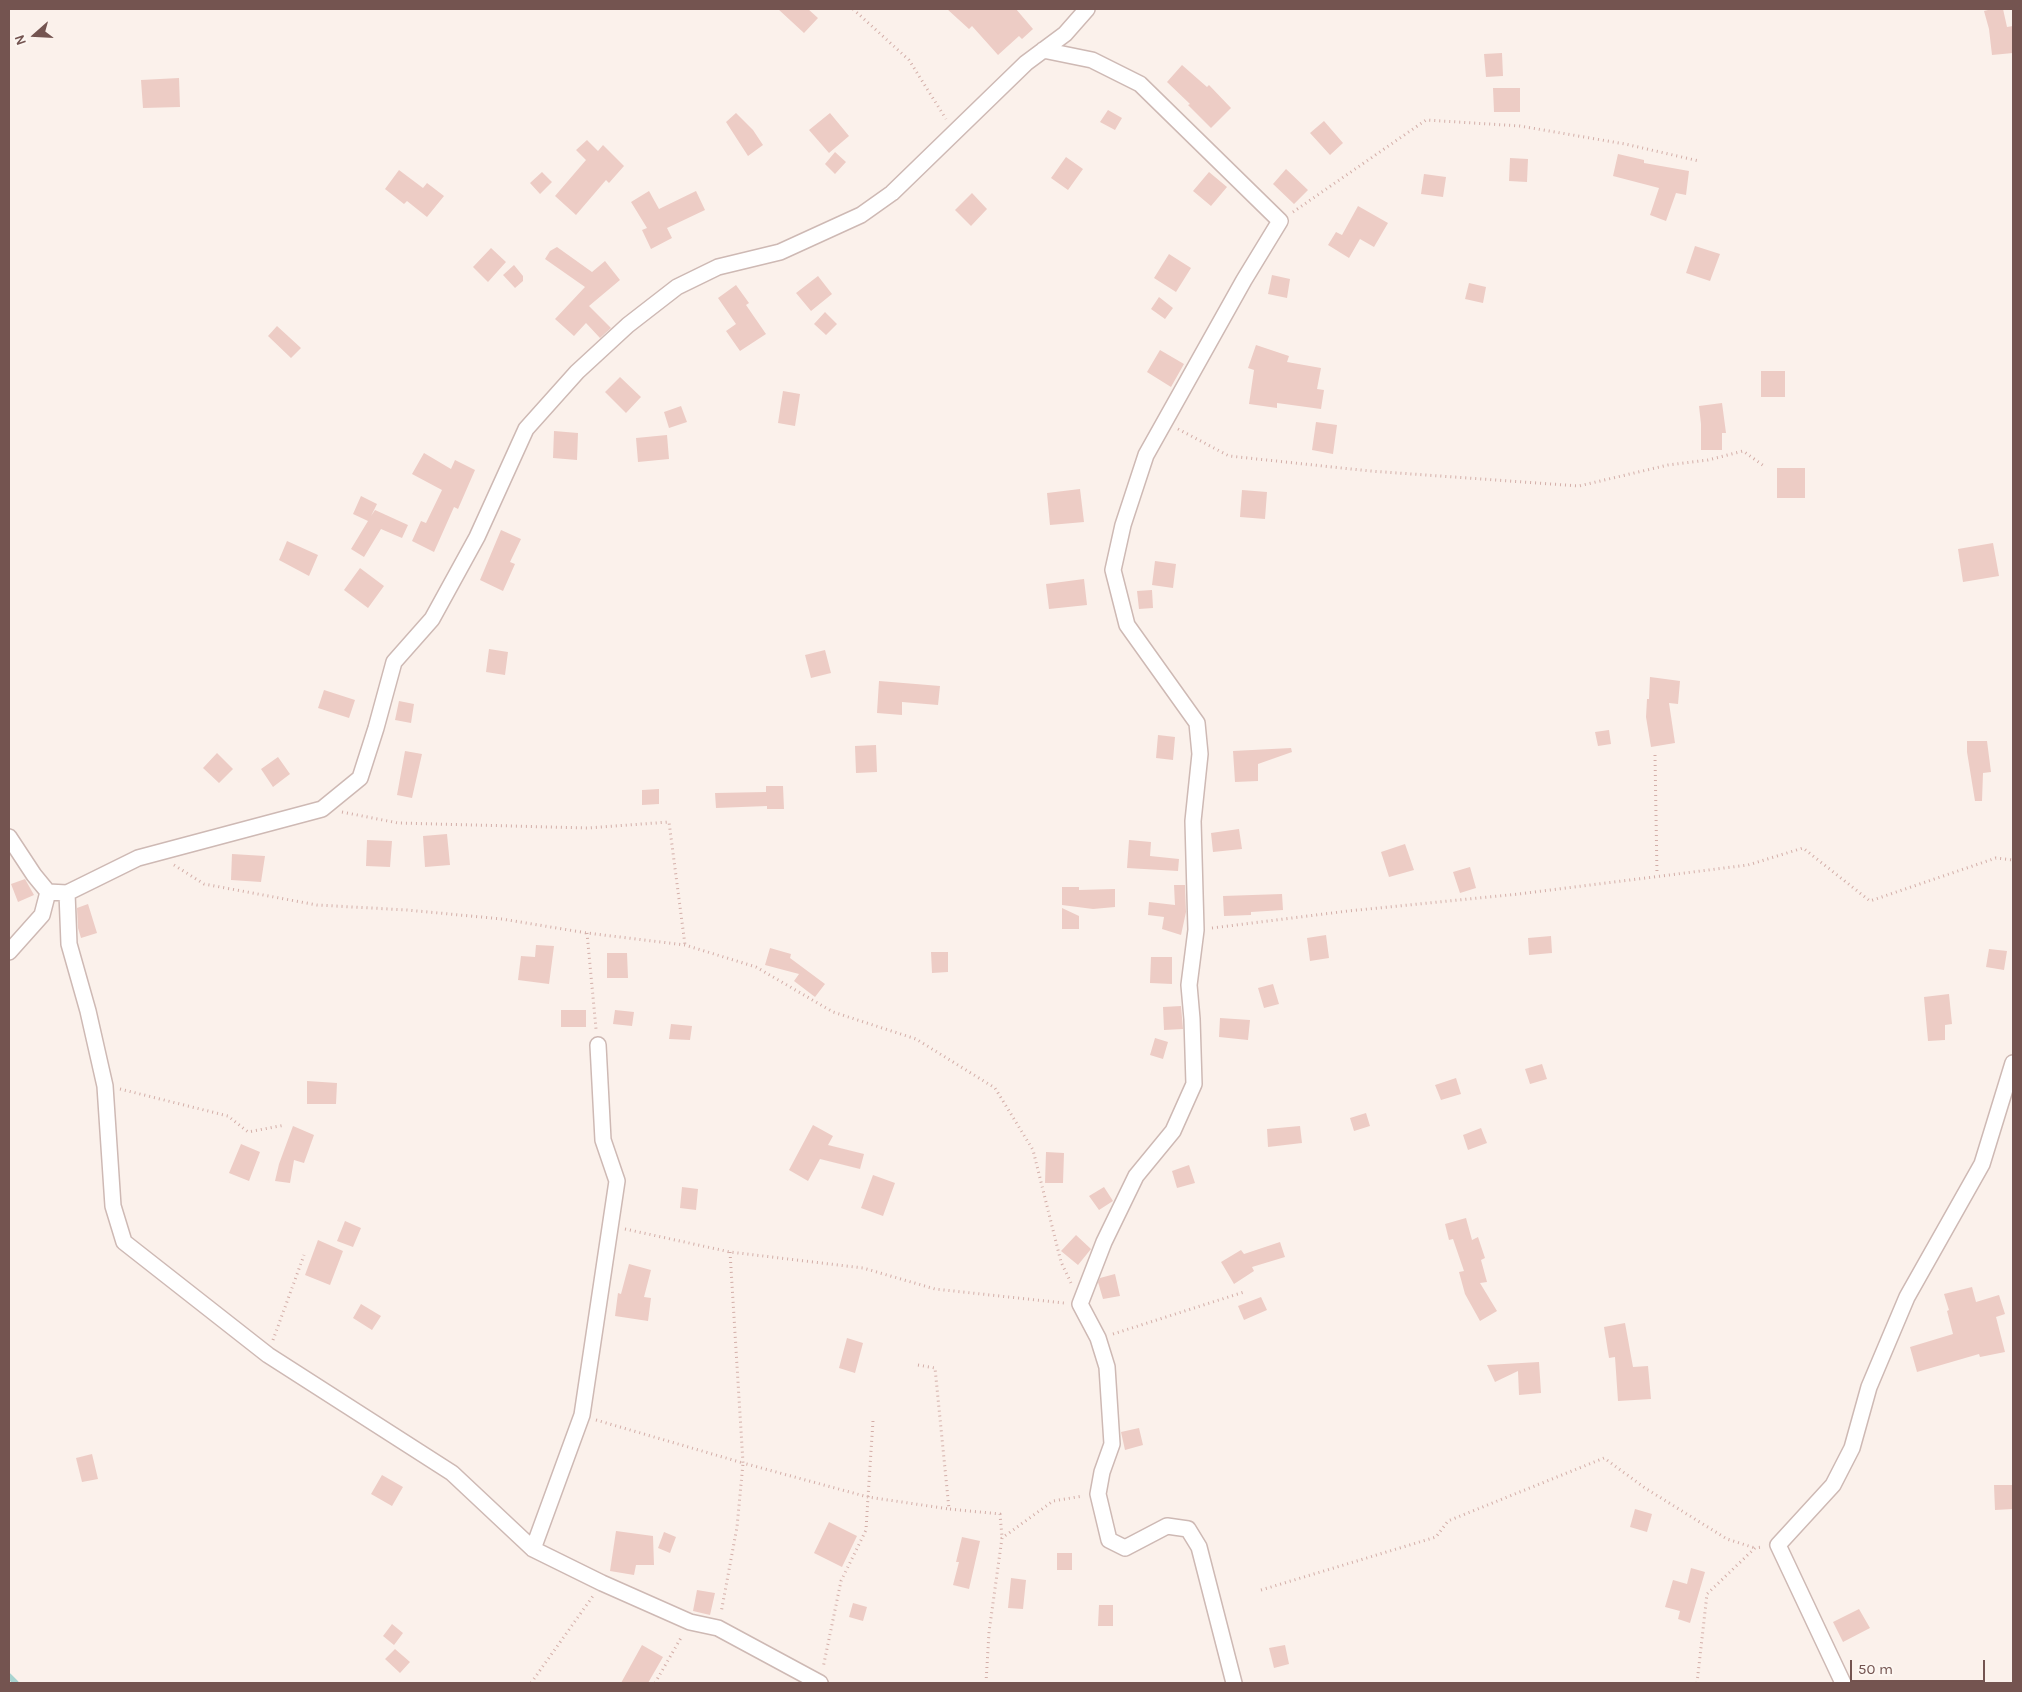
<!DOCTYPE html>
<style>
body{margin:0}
#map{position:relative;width:2022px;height:1692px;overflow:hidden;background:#fbf1eb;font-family:Karla,sans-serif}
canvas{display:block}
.frame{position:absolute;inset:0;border:10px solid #745450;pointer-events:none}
.north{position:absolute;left:10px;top:10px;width:50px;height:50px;-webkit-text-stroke:4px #fdf6f1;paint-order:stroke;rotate:251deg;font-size:14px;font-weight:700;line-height:20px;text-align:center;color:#745450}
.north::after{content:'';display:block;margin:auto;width:18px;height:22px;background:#745450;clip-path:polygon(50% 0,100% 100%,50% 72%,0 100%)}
.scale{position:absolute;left:1850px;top:1660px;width:135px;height:22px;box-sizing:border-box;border:2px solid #745450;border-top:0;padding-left:6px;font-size:15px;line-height:18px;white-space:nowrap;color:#745450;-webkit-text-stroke:4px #fdf6f1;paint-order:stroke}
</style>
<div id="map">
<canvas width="2022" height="1692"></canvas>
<div class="frame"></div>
<div class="north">N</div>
<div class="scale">50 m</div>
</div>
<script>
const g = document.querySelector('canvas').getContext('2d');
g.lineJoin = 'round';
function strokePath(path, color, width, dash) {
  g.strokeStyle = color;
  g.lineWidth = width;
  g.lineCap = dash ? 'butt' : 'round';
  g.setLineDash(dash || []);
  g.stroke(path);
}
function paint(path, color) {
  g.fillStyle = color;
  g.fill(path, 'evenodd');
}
const stream = new Path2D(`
 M9,1676L16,1683`);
const building = new Path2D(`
 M778,9H808L818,18L804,33Z
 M947,9H1016L1033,29L1022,39L1019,36L998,55L972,26L969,29Z
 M1992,9H2003L2007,27L2013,26V53L1992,55L1989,29L1984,11Z
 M1502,53L1503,76L1486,77L1484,54Z
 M1182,65L1207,87L1209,85L1231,108L1211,128L1188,105L1190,104L1167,82Z
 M179,78L180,107L143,108L141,80Z
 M1493,88H1520V112H1494Z
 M1108,110L1122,118L1115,130L1100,122Z
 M736,113L753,130L763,145L748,156L726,122Z
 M830,113L849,136L829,153L809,130Z
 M1324,121L1343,143L1330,155L1310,133Z
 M587,140L598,151L603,145L624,166L609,183L606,180L576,215L555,196L586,160L576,150Z
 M835,152L846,162L835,174L825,164Z
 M1618,154L1644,160V163L1689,171L1686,195L1676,193L1666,221L1650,215L1659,188L1613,176Z
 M1066,157L1083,169L1068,190L1051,178Z
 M1510,158L1528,159L1527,182L1509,181Z
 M1286,169L1308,190L1294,204L1273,184Z
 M399,170L423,188L427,183L444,196L427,217L407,201L404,204L385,189Z
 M542,172L552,182L540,194L530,183Z
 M1209,172L1227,187L1211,206L1193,191Z
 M1424,174L1446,177L1443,197L1421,194Z
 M649,191L659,209L696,191L705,210L667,228L672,238L651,249L642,230L647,228L631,202Z
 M972,193L987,209L971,226L955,210Z
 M1358,206L1388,223L1374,247L1360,239L1349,258L1328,245L1336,232L1342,235Z
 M1695,246L1720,254L1710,281L1686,273Z
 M557,247L592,272L605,261L620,280L589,306L611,328L600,338L586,323L574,336L555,319L585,287L545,259L550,251Z
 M491,248L506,262L488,282L473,267Z
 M1169,254L1191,268L1176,292L1154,278Z
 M514,265L523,276V281L515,288L503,275Z
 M1272,275L1290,279L1287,298L1268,294Z
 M818,276L832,294L811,311L796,293Z
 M1469,283L1486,287L1483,303L1465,299Z
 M736,285L749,303L746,305L766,334L740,351L726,331L736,324L718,298Z
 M1159,297L1173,308L1165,319L1151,309Z
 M825,312L837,324L826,335L814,324Z
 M277,326L301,348L291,358L268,336Z
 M1256,345L1289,356L1287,362L1321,368L1317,389L1324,390L1321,409L1277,403V408L1249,404L1254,370L1248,368Z
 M1160,350L1184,364L1171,387L1147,372Z
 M1761,371H1785V397H1761Z
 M620,377L641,397L626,413L605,392Z
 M783,391L800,394L795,426L778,423Z
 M1722,403L1726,433H1722V450H1701V424L1699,406Z
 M681,406L687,422L669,428L664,412Z
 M1316,422L1337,425L1333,454L1312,450Z
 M554,431L578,433L577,460L553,458Z
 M667,435L669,459L638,462L636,438Z
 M424,453L451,469L455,460L475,470L458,509L454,507L434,552L412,541L421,521L426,523L442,490L412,474Z
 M1777,468H1805V498H1777Z
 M1080,489L1084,522L1050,525L1047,493Z
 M1242,490L1267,492L1265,519L1240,517Z
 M361,496L377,504L371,516L375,510L408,525L402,538L381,529L364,557L351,549L368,521L353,514Z
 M501,530L521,539L510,562L515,564L503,591L480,580Z
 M287,541L318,555L309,576L279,560Z
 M1993,543L1999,576L1963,582L1958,549Z
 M1155,561L1176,564L1173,588L1152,585Z
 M360,568L384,586L368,608L344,590Z
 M1084,579L1087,605L1049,609L1046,584Z
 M1152,590L1153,608L1139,609L1137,591Z
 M489,649L508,652L505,675L486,672Z
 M825,650L831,673L811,678L805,655Z
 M1650,677L1680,681L1678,704L1669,703L1675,743L1651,747L1646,717L1647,699H1649Z
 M879,681L940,686L938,705L902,702V715L877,713Z
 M324,690L355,700L349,718L318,708Z
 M399,701L414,704L411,723L395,720Z
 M1609,730L1611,744L1598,746L1595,732Z
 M1158,735L1175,737L1173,760L1156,758Z
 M1967,741H1987L1991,772L1983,773L1982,801H1975L1967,752Z
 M876,745L877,772L856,773L855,746Z
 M1291,748L1292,752L1258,764V781L1235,782L1233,751Z
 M405,751L422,754L412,798L397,795Z
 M217,753L233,769L219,783L203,768Z
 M278,757L290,774L273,787L261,769Z
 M766,786H783L784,809H767V806L716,808L715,793L766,792Z
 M659,789V804L642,805V790Z
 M1239,829L1242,849L1213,852L1211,833Z
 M447,834L450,865L425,867L423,836Z
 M367,840L392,841L390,867L366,866Z
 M1129,840L1151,842L1150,856L1179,859L1178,871L1127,868Z
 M1405,844L1414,870L1389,877L1381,852Z
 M232,854L265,856L261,882L231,880Z
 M1470,867L1476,888L1460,893L1453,872Z
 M25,879L34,895L18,902L11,884Z
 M1174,885H1185L1186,912L1181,935L1162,929L1164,917L1148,915L1149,902L1175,905Z
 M1062,887H1079V890L1115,889V907L1093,909L1062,905Z
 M1282,894L1283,910L1251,912V915L1224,916L1223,896Z
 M88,904L97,933L81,938L78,928L77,908Z
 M1062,908L1079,916V929H1062Z
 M1326,935L1329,958L1310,961L1307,938Z
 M1551,936L1552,953L1529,955L1528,938Z
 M536,945L554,946L549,984L518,980L521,956L535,957Z
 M770,948L791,954L790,958L825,984L815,997L794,981L799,974L765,965Z
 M1989,949L2007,951L2004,970L1986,967Z
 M931,952H948V972L932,973Z
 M607,953H627L628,978H607Z
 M1151,957H1172V984L1150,983Z
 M1273,984L1279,1004L1264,1008L1258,988Z
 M1949,994L1952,1024L1945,1025V1040L1928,1041L1924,997Z
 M1181,1006L1183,1029L1164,1030L1163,1007Z
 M561,1010H586V1027H561Z
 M615,1010L634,1012L632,1026L613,1024Z
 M1220,1018L1250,1020L1248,1040L1219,1037Z
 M671,1024L692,1026L690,1040L669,1039Z
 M1155,1038L1168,1042L1163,1059L1150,1055Z
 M1542,1064L1547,1079L1530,1084L1525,1069Z
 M1456,1078L1461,1094L1441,1100L1435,1085Z
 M307,1081L337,1083L336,1104H307Z
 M1366,1113L1370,1126L1354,1131L1350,1118Z
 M813,1125L833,1136L828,1145L864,1154L860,1169L820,1159L808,1181L789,1170Z
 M293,1126L314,1135L304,1163L294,1160L290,1183L275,1181L279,1164Z
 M1300,1126L1302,1143L1268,1147L1267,1129Z
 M1481,1128L1487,1143L1468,1150L1463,1135Z
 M241,1144L260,1152L249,1181L229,1173Z
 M1046,1152L1064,1153L1063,1183H1045Z
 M1189,1165L1195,1183L1177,1188L1172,1171Z
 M873,1175L895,1183L883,1216L861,1208Z
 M682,1187L698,1189L696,1210L680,1208Z
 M1104,1187L1113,1201L1099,1210L1089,1196Z
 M1466,1218L1472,1240L1478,1237L1485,1258L1481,1260L1487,1282L1480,1283L1497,1311L1480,1321L1465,1294L1459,1272L1464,1271L1453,1239L1449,1240L1445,1224Z
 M345,1221L361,1228L353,1247L337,1241Z
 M1076,1235L1091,1249L1078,1265L1061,1251Z
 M318,1240L343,1251L330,1285L305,1275Z
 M1280,1242L1285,1257L1252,1267L1254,1271L1234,1284L1221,1262L1241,1250L1244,1254Z
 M629,1264L651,1270L644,1297L651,1298L648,1321L615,1316L618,1293L621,1294Z
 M1115,1274L1120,1296L1103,1299L1098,1282L1100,1278Z
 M1972,1287L1976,1302L1999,1295L2005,1314L1996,1317L2005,1352L1980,1357L1979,1354L1917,1372L1910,1347L1953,1334L1947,1311L1949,1310L1944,1294Z
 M1261,1297L1267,1310L1244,1320L1238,1306Z
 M361,1304L381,1316L372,1330L353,1318Z
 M1625,1323L1633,1367L1648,1366L1651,1399L1618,1401L1615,1357L1609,1358L1604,1327Z
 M847,1338L863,1343L855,1373L839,1368Z
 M1539,1362L1541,1393L1519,1395L1518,1371L1495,1382L1487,1365Z
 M1139,1428L1143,1445L1125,1450L1121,1432Z
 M92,1454L98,1479L82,1482L76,1458Z
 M382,1475L403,1487L392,1506L371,1494Z
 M1994,1485H2013V1509L1995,1510Z
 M1635,1509L1652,1514L1647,1532L1630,1527Z
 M829,1522L857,1536L842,1567L814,1553Z
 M616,1531L653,1536L654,1565H636L634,1575L610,1571Z
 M664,1532L676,1537L670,1553L658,1548Z
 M962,1537L980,1541L969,1589L953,1585L959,1562H956Z
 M1057,1553H1072V1570H1057Z
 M1691,1568L1705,1572L1690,1623L1678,1619L1680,1611L1665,1607L1673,1580L1687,1584Z
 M1011,1578L1026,1580L1023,1609L1008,1608Z
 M697,1590L715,1593L710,1615L693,1611Z
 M853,1603L867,1607L863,1621L849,1617Z
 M1099,1605H1113V1626H1098Z
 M1859,1609L1870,1628L1843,1642L1833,1622Z
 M392,1624L403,1633L394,1645L383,1636Z
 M642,1645L663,1657L648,1683H621Z
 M1285,1645L1289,1664L1274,1668L1269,1648Z
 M395,1649L410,1662L400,1673L385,1659Z`);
const path = new Path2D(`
 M853,9L909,60L946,119
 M1293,212L1426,120L1520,126L1625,144L1699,161
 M1178,429L1229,456L1370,471L1579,486L1668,465L1708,460L1743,451L1764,466
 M1655,755L1657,875
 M342,812L398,823L588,828L669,822L685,945
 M174,865L204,884L317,905L407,910L502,919L587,933L685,945L756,967L833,1012L916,1039L995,1088L1033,1150L1061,1262L1071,1283
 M1212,928L1348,911L1519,894L1748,865L1803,848L1870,901L1996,858L2013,860
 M587,933L596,1029
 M120,1089L228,1116L248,1132L285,1125
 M625,1229L730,1252L863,1268L935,1289L1064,1303
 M730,1252L743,1463L868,1497L866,1530L841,1581L823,1668
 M1113,1334L1244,1292
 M273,1340L304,1255
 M918,1365L935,1368L949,1509L1000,1514L1002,1537
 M596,1420L743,1463L737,1527L721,1613
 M873,1421L868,1497L949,1509
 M1261,1590L1436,1537L1448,1521L1604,1458L1645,1488L1727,1539L1755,1548
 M531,1683L593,1596
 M655,1683L682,1636
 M986,1683L989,1632L1002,1538L1053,1501L1083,1496
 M1697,1683L1707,1594L1755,1548L1762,1547`);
const street = new Path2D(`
 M1043,50L1092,60L1140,84L1280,221L1244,280L1146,455L1123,525L1113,570L1127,625L1197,723L1200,754L1193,821L1196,930L1189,985L1192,1019L1194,1084L1173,1131L1136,1176L1104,1242L1080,1304L1098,1338L1107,1367L1112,1444L1102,1472L1098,1494L1109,1540L1125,1548L1167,1526L1188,1529L1199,1547L1234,1683
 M9,837L34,875L48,892L67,893L138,858L322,809L360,778L376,728L394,662L432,619L477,537L526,429L577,372L628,325L677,287L718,267L780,252L861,215L892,193L1026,63L1065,34L1087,9
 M67,893L69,944L88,1011L105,1086L113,1206L124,1242L268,1355L452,1473L533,1549L602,1583L690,1622L718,1628L820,1683
 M9,952L42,915L48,892
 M533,1549L582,1415L617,1181L603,1140L598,1045
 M1843,1683L1778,1545L1833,1485L1852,1448L1869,1387L1907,1297L1982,1164L2013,1063`);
strokePath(stream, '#a8d4d0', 5.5);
paint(building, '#edccc5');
strokePath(street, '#ceb9b4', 18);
strokePath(path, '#d3aea8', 3, [1, 4]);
strokePath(street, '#fff', 15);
</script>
